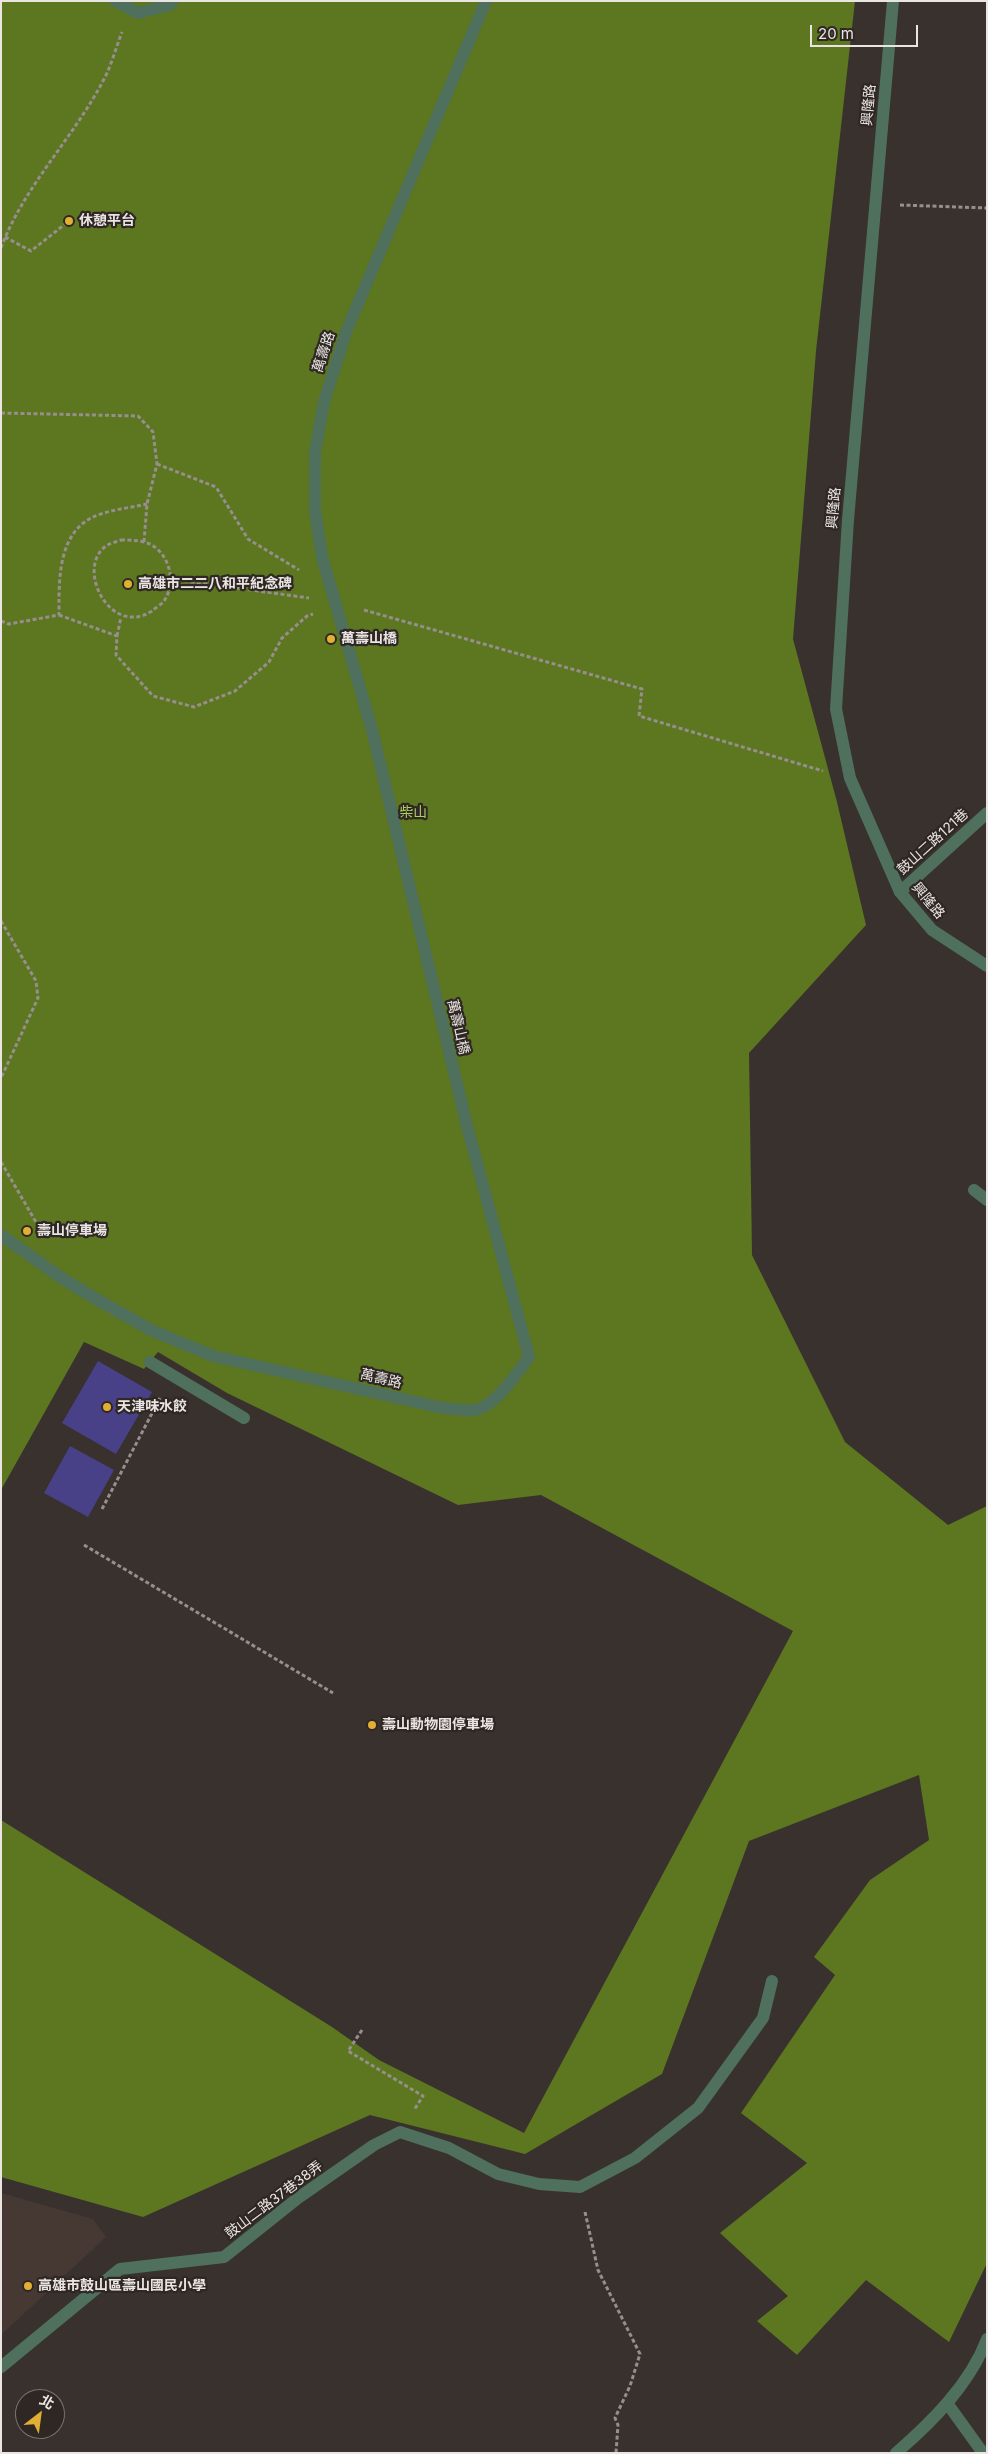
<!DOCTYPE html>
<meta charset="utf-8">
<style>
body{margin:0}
#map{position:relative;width:988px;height:2454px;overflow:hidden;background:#39312e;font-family:Inter,"Noto Sans TC",sans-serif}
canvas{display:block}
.frame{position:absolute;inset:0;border:2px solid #eae5e3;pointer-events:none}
.north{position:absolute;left:15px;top:2389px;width:50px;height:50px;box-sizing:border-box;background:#2e2724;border:1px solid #797370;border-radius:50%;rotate:30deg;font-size:14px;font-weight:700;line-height:20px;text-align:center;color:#eae5e3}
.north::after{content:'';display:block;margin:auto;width:18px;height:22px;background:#e1af34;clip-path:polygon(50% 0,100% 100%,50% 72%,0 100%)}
.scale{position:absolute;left:810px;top:25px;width:108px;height:22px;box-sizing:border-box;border:2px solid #eae5e3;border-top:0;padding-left:6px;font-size:15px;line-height:18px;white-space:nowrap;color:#eae5e3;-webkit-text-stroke:4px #2e2724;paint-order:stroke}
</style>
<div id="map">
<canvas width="988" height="2454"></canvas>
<div class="frame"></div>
<div class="north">北</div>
<div class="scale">20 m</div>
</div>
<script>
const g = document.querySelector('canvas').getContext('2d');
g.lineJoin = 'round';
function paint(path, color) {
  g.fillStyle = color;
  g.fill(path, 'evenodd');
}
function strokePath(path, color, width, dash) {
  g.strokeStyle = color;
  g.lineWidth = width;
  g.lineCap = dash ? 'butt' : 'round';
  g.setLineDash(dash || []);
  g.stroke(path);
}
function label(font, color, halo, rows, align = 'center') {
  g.font = font + ' Inter,"Noto Sans TC",sans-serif';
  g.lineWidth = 4.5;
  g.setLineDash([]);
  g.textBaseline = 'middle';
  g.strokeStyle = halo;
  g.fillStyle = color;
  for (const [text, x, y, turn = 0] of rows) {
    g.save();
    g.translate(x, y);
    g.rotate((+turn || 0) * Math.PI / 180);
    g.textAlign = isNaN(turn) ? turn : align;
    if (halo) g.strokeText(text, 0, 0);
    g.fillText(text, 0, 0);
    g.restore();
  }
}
const built = new Path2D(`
 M1,2193L93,2219L106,2237L1,2335Z`);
const forest = new Path2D(`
 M1,1H855L816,351L793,639L837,802L866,925L749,1053L752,1255L845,1442L948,1525L987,1506V2263L949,2342L866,2280L797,2355L757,2321L788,2296L720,2233L807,2163L741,2113L835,1975L814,1957L870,1880L929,1840L919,1775L749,1841L662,2074L525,2154L370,2115L143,2217L1,2177V1820L332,2027L379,2060L524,2133L793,1631L541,1495L458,1505L227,1393L158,1352L144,1369L84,1342L1,1490Z`);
const building = new Path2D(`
 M98,1361L152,1392L116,1454L62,1423Z
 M70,1446L114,1470L88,1517L44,1493Z`);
const path = new Path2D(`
 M900,205L987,208
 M5,237L31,251L69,221
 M1,248C25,183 78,134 108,71C113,59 117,45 122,32
 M1,413L138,416L153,432L157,464L147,504L144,542
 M157,464L216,487L248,539L299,570
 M121,540C128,540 136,540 144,542C168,548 178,581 164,601C161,605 155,608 152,611C110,638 75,568 106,546C110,543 116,542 121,540Z
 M171,579L309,598
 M364,610L642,689L639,716L823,771
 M59,615L117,636L116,655L153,696L194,707L235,691L269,662L282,638L307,616L313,614
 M1,621L9,624L59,615C59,583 57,536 91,518C107,510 129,508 147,504
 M117,636L121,617
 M1,921L36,981L38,998L1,1078
 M1,1162L40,1229
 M102,1509L160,1398
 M84,1545L333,1693
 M362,2030L348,2051L423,2096L414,2110
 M585,2212L598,2270L640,2354L630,2386L615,2418L618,2425L616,2453`);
const lane = new Path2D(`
 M115,1L138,13L170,5L173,1
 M900,892L987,813
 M974,1190L987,1200
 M1,1235L63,1279L103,1303L153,1331L213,1356L438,1407C449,1408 462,1411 473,1410C495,1408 517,1373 529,1357L467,1126L372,730L322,557L315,510V452L324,402L346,332L486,1
 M1,2367L120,2269L224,2257L298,2198L374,2145L400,2132L449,2148L498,2174L539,2184L580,2187L635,2158L698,2108L763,2018L772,1981
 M947,2403L983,2453
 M896,2453C932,2422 970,2384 987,2339`);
const street = new Path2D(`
 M893,1L848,520L836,709L850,778L900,892L932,930L987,966
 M150,1362L244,1418`);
const markers = [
 [69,221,5,"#e1af34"],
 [128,584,5,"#e1af34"],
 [331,639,5,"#e1af34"],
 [27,1231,5,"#e1af34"],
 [107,1407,5,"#e1af34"],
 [372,1725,5,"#e1af34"],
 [28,2286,5,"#e1af34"]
];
const streetNames = [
 ["興隆路",869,105,-85],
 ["萬壽路",324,352,-72],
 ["興隆路",834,508,-85],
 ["鼓山二路121巷",933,842,-42],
 ["興隆路",928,901,50],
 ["萬壽山橋",458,1027,77],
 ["萬壽路",381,1379,13],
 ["鼓山二路37巷38弄",274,2200,-37]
];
const poiNames = [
 ["休憩平台",79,221],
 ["高雄市二二八和平紀念碑",138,584],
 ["萬壽山橋",341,639],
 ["壽山停車場",37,1231],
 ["天津味水餃",117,1407],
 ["壽山動物園停車場",382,1725],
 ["高雄市鼓山區壽山國民小學",38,2286]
];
const parkNames = [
 ["柴山",413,813]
];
paint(built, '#463933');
paint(forest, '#5d7620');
paint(building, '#484188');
strokePath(path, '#968f8d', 3, [4, 2.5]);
strokePath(lane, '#4e705c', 12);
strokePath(street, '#4e705c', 12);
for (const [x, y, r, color] of markers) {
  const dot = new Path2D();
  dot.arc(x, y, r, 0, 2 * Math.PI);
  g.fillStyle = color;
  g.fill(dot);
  strokePath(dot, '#2e2724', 2);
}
label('14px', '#eae5e3', '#2e2724', streetNames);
label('bold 14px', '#eae5e3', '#2e2724', poiNames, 'left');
label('14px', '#abce5f', '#2e2724', parkNames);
</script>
